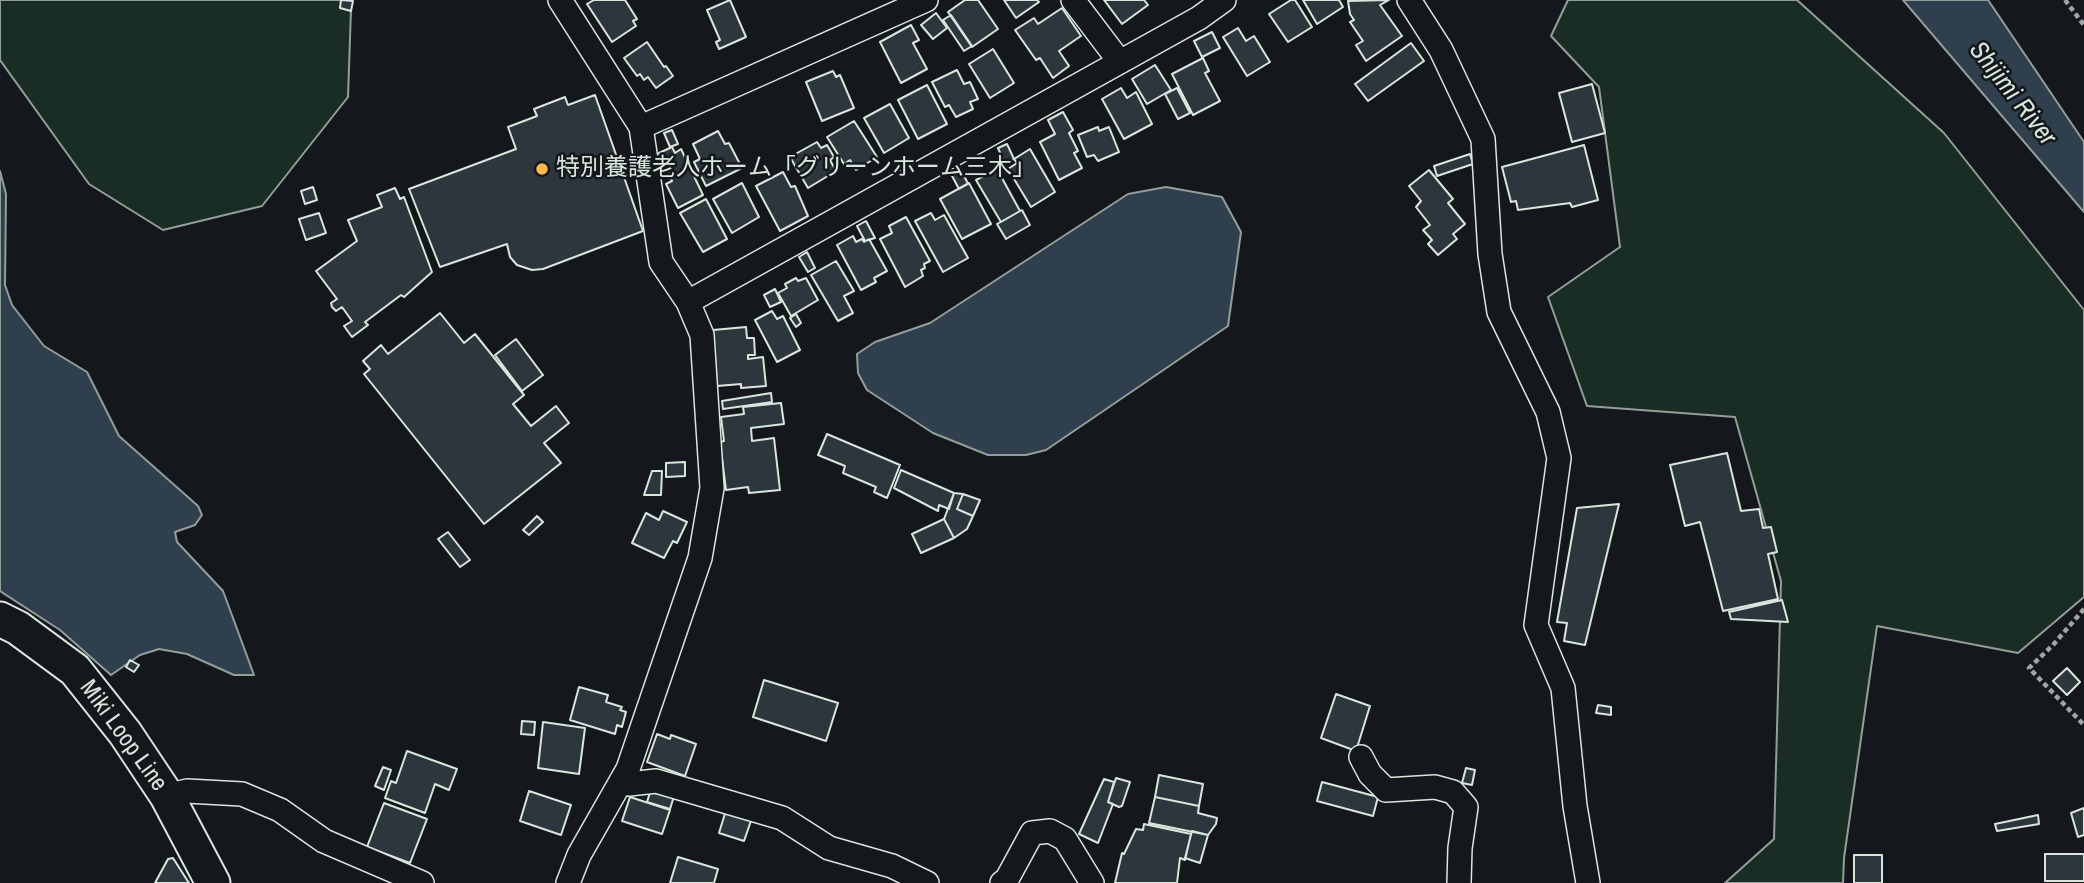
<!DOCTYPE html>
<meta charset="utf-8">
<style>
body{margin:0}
canvas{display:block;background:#14181c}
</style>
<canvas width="2084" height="883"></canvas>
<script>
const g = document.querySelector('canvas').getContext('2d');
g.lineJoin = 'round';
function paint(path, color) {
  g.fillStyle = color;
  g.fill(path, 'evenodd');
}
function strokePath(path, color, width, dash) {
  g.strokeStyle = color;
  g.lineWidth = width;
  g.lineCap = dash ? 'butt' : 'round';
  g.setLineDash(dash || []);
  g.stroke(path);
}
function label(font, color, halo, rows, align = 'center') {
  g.font = font + ' "Archivo Narrow","Noto Sans JP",sans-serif';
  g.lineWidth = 5;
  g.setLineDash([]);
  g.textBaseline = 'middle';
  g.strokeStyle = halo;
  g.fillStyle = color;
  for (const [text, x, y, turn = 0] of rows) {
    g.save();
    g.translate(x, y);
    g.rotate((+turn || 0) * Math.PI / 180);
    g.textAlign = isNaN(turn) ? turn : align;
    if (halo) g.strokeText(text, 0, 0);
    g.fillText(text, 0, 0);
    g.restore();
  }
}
const green = new Path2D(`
 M0,0H345L351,9L348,97L262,206L163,230L89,184L0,60Z
 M1568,0H1797L1944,133L2084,310V597L2018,653L1877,626L1844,858L1843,883H1725L1774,839L1781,581L1735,417L1587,406L1548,297L1620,247L1599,87L1551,36Z`);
const water = new Path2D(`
 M1903,0H1988L2084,142V212Z
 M0,171L6,194L5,285L12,305L44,346L87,372L119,436L198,506L202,515L195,525L175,532L177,542L223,591L254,675H234L187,654L159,649L140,655L111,675L60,630L0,591Z
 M1166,187L1222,197L1241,232L1228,326L1046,450L1026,455H988L933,433L867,390L858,373L857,354L875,342L930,323L1128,194Z`);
const building = new Path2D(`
 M341,0L353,1L351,11L340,8Z
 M594,0H625L637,19L633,21L636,26L612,42L587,4Z
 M730,0L746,37L719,49L716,42L720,40L707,10Z
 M965,0H978L998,29L972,47L948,12Z
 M1004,0H1037L1039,2L1016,18Z
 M1104,0H1144L1148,5L1122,24Z
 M1291,0H1295L1312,27L1288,42L1269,14Z
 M1303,0H1339L1343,7L1317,24Z
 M1389,0L1380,5L1402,36L1366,61L1356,45L1363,41L1350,22L1354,20L1350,14L1348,1Z
 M1062,8L1081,36L1059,51L1069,66L1053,78L1040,58L1036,60L1015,30L1034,18L1038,24Z
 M936,13L947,28L933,39L921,25Z
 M951,15L972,46L964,51L943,20Z
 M911,25L919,40L913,43L927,69L901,83L880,42Z
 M1238,28L1246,41L1254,36L1270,62L1247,76L1223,37Z
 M1212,32L1220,48L1202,57L1194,41Z
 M647,42L664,67L666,66L673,76L656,88L648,77L644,80L640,74L637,76L624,58Z
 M1411,43L1424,61L1368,101L1355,84Z
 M993,49L1014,83L990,98L969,64Z
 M1203,58L1209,71L1205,73L1220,101L1193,115L1172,74Z
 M1155,65L1171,90L1147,104L1132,79Z
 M957,70L964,84L970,82L978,99L970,102L973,109L956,117L949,105L945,107L932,82Z
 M833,71L836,77L840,75L854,108L822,121L806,82Z
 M1592,84L1605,133L1572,142L1559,93Z
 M927,85L947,124L918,139L898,100Z
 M1121,88L1127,98L1136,92L1152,124L1124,139L1102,99Z
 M1177,88L1190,113L1178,119L1165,94Z
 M595,95L643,231L543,269L532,270L517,265L510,257L507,244L440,267L409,189L516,149L508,127L537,116L534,109L565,97L568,105Z
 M890,104L909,138L884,153L864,118Z
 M1063,112L1073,130L1069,133L1078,151L1074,153L1082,168L1059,180L1040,142L1055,134L1048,120Z
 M854,121L877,157L856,170L850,160L844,164L827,137Z
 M1098,127L1099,131L1109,127L1119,152L1098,161L1094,155L1087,157L1078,135Z
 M672,130L678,144L670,147L664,133Z
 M718,131L725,144L729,143L742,168L706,186L694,162L700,159L693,144Z
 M817,142L821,148L827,145L834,157L830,160L836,171L808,188L790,157Z
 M1007,144L1014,159L1005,164L998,148Z
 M1584,145L1598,200L1572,207L1570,203L1518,210L1516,201L1511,202L1502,167Z
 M672,147L675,153L681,149L703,195L678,208L666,184L672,181L659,153Z
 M1030,149L1055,192L1031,207L1008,169L1017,163L1014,159Z
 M1470,154L1473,164L1437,176L1434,166Z
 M961,169L968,184L959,189L951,174Z
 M997,169L1020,211L1001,222L976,180Z
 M1429,170L1453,199L1448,203L1465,224L1453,234L1457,239L1438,255L1428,244L1432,240L1423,230L1430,225L1416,207L1421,201L1409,186Z
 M783,172L791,187L795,186L808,216L780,231L756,186Z
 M742,183L759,217L732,233L713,199Z
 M969,183L991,224L962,239L940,199Z
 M313,187L317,200L305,204L301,191Z
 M395,188L400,199L404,197L432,272L404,297L401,295L365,322L368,325L352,337L344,326L352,321L342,307L336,311L332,307L331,303L337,299L316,271L357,241L348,220L382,207L377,195Z
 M706,199L727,239L703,252L680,213Z
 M1022,210L1030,225L1006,239L997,224Z
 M319,213L326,233L306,240L299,219Z
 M931,213L935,220L944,215L968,258L943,272L915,221Z
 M906,217L930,261L924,264L925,268L921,270L923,276L905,287L880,239L892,233L889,226Z
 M866,221L875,238L865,241L857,226Z
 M853,236L856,242L862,239L864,242L869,239L887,271L874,278L876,282L861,290L837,245Z
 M807,252L815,268L808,272L799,257Z
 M836,261L854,291L844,296L853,313L838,321L811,275Z
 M796,278L798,281L806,278L818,300L791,316L778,293L787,288L785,284Z
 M775,289L781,302L770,307L764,295Z
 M772,311L777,319L783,316L800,350L777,362L755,320Z
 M440,313L464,343L475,334L524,395L513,404L531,426L556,406L569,423L544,443L561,463L484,524L364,374L370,369L363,361L381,345L388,354Z
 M796,314L801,323L796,327L790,318Z
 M746,327L747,338H754L755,355H748V359L763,357L766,386L741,388V384L717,386L713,330Z
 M516,339L543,375L522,391L495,355Z
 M771,393L772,402L723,409L722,401Z
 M781,403L784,424L751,428L752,441L774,438L780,490L749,493L748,487L726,490L720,442L724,441L721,417L744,414L743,407Z
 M827,434L900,465L887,498L874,492L876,487L843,473L845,466L818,455Z
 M1727,453L1741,511L1759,509L1763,528L1771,527L1777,552L1768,554L1778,599L1723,611L1700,522L1685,526L1670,465Z
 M685,462V476L666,477V463Z
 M901,470L954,493L949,509L939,505L938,511L894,488Z
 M652,471H662L661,495H644Z
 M954,493L963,494L957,509L973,516L967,529L954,538L944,519Z
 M963,494L980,500L973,516L957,509Z
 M1619,504L1585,645L1564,641L1567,623L1557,622L1577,508Z
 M663,511L687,522L677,543L673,541L664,558L632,543L646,513L659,520Z
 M537,516L543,522L529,535L523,530Z
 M944,519L954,538L921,553L912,534Z
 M448,532L470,560L460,567L438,539Z
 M1782,600L1788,622L1731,619L1729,612Z
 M130,660L139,665L134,672L126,667Z
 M2067,668L2080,682L2067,695L2053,681Z
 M764,680L838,703L826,741L753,717Z
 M579,687L608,695L606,702L622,707L620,710L626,712L622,727L617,725L615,734L570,720Z
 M1336,694L1370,706L1356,751L1321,738Z
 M1598,705L1611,707V715L1596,713Z
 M522,721L535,722L534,735L521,734Z
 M543,722L585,728L579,774L538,768Z
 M657,734L670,739L671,735L696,744L685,776L647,762Z
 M407,751L457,769L449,790L435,784L425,813L385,798L391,781L396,783Z
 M383,767L391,770L384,790L375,786Z
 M1466,768L1475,770L1472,785L1462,783Z
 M1159,775L1203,784L1199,806L1155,797Z
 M1116,778L1130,782L1122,806L1119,807L1108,802Z
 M1104,779L1114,782L1108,802L1113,804L1098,843L1079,834Z
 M1322,782L1378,797L1373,816L1317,801Z
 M652,786L675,793L670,809L647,802Z
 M529,791L571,805L561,835L520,821Z
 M630,797L670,810L662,834L622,821Z
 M1155,797L1199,806L1198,813L1217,818L1216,824L1208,835L1149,823Z
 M384,803L427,819L410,863L367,847Z
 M727,807L753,815L744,841L719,833Z
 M2084,808V835L2078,837L2071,813Z
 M2038,815L2039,824L1997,831L1995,824Z
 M1144,824L1191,834L1185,860L1180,858L1177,883H1115L1122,853L1124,854L1136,829L1143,830Z
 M1192,831L1208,835L1200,863L1185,858Z
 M2045,854H2084V881H2045Z
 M1854,855H1882V883H1854Z
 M678,857L718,869L714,883H670Z
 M173,858L189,883H155L168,859Z`);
const path = new Path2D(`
 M2065,0L2084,25
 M2084,609L2053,645L2029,668L2084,725`);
const minor = new Path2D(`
 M560,0L641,127L661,262L688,302L1199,18L1224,0
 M1073,0L1120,62
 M1409,0L1441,50L1483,139L1490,254L1499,312L1548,412L1559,458L1536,625L1563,688L1575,806L1588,883
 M641,127L926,0
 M1361,757L1370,774L1386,790L1435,787L1453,792L1466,807L1460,848L1459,883
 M621,781L629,784L656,781L782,818L829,848L892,866L927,883
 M167,796L187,791L242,794L280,810L324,841L422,883
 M568,883L579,855L628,769L700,558L712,488L702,335L688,302
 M1002,883L1007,879L1032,833L1050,831L1065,839L1092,883`);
const secondary = new Path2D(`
 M0,619L18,628L75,670L125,733L167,796L213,883`);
const markers = [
 [542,169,7,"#ffb74d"]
];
const poiNames = [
 ["特別養護老人ホーム「グリーンホーム三木」",556,169]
];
const streetNames = [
 ["Miki Loop Line",123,736,54]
];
const waterNames = [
 ["Shijimi River",2012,94,52]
];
paint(green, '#1a2d24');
strokePath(green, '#939e99', 2);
paint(water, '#2f3f4d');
strokePath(water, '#939e99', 2);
paint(building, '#2c363c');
strokePath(building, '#d8e6dc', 2);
strokePath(minor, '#d8e6dc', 26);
strokePath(secondary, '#d8e6dc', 37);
strokePath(path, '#9da8a2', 4.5, [5, 3.5]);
strokePath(minor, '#14181c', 23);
strokePath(secondary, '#14181c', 33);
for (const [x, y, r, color] of markers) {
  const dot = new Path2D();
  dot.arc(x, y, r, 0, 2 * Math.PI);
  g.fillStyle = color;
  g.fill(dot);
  strokePath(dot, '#14181c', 2.5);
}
label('24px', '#d8e6dc', '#14181c', poiNames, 'left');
label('24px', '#d8e6dc', '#14181c', streetNames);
label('italic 26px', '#d8e6dc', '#14181c', waterNames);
</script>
